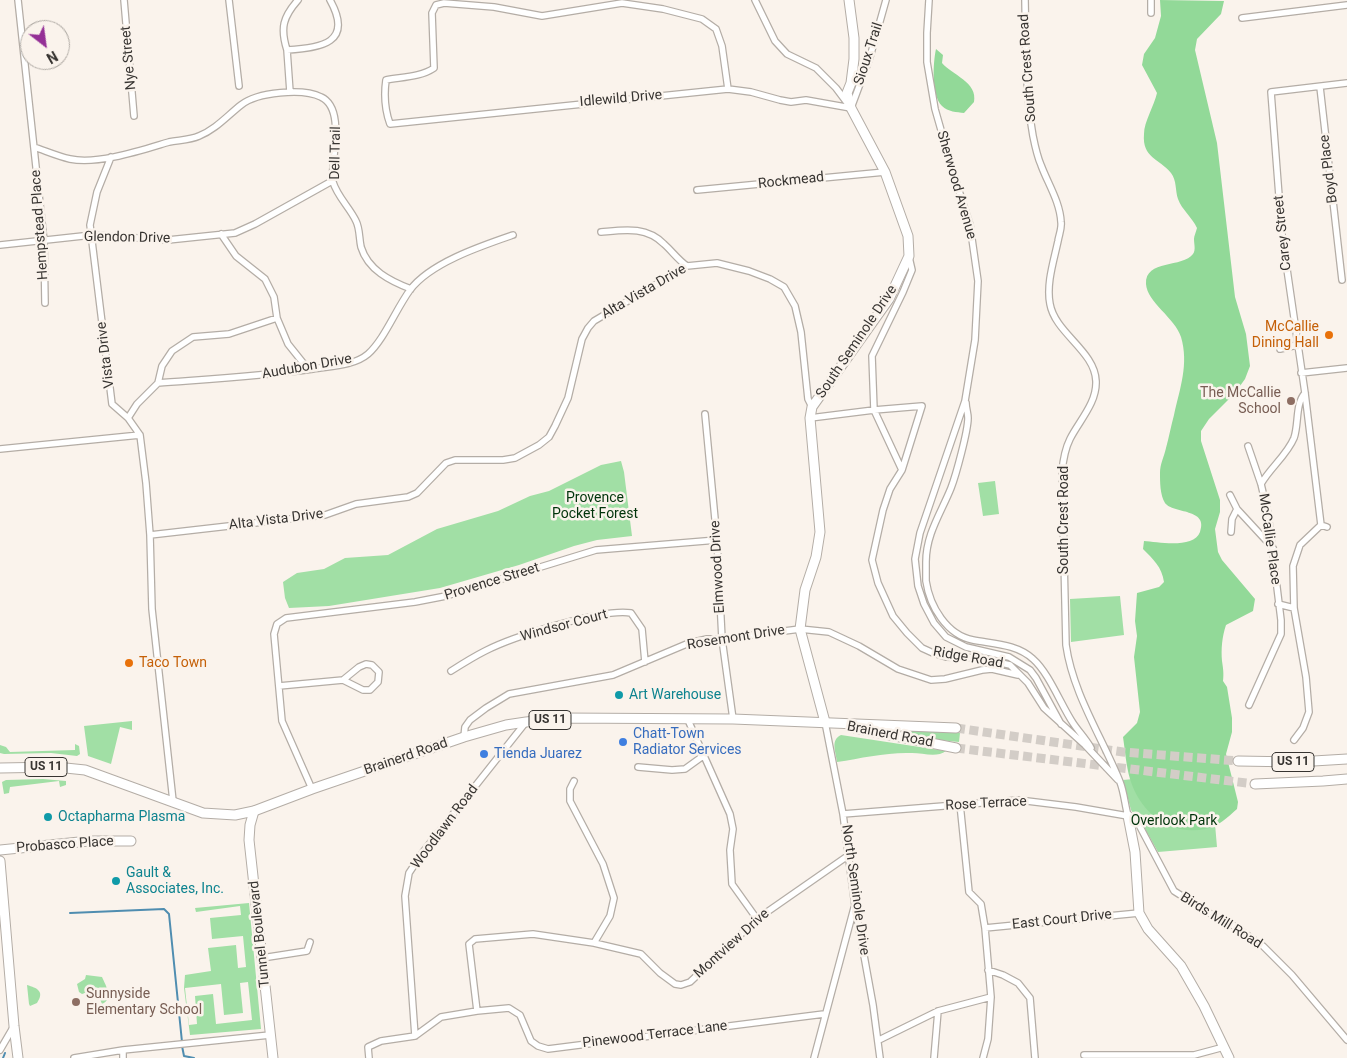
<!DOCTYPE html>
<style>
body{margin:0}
#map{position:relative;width:1347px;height:1058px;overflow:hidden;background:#faf3ec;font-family:Roboto,sans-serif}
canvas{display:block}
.north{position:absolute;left:20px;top:20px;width:50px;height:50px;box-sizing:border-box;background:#faf3ec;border:1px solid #aca7a1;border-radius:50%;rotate:150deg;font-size:14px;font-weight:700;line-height:20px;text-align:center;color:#373431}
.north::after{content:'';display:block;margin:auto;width:18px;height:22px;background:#943096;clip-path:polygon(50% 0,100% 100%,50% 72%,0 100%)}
</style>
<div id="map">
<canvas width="1347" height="1058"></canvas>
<div class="north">N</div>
</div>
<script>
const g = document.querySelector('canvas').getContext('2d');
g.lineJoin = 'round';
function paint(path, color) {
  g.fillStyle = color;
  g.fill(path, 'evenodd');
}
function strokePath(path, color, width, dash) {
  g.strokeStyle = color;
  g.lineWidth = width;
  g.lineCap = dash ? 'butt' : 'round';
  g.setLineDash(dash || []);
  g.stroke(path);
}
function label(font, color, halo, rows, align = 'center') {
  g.font = font + ' Roboto,sans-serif';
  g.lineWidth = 5;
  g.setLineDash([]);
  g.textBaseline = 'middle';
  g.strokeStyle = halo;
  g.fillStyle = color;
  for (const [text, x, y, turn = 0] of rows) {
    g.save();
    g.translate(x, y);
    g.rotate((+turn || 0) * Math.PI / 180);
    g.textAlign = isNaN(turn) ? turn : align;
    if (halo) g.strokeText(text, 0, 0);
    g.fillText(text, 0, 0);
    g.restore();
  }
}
const green = new Path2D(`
 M621,461L624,472L632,536L597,540L574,546L519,565L440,588L329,606L289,608L285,598L283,582L297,573L324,569L345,558L388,555L437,529L498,511L530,496L549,491L601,465Z
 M995,481L999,514L983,516L978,483Z
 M1120,596L1124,635L1071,642L1070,599Z
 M132,721V730L120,727L111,764L88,756L84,726Z
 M909,731H944L960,733L959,742L938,740L910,733Z
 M841,735L946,751C937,758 923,753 912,753C887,752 862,758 837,762C836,752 830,740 841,735Z
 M75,744L79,746L80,754L77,756L51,753L4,754L0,753V745L6,747L10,752L75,750Z
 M1175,775L1215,824L1217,847L1158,852L1144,827L1131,810L1123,780Z
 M43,779L66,781V785L60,787L59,781L10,787L9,793L4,794L2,782L6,780Z
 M249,903L261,1029L190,1035L184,988L185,975L211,971L208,948L236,945L238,968L246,967L243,936L212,939L210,918L241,915L240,906L196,912L195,908ZM248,982L252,1020L216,1024L213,994L195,996L197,1024L189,1025L185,988L221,984L224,1015L243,1013L240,983Z
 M86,975L102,977C106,986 114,999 102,1004L100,999L91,991L82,994L79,992L77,984L85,979Z
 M27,985C37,988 45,991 37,1003L30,1006L29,1004Z`);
const forest = new Path2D(`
 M1160,0L1224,1L1221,14L1197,39L1195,50L1217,143L1235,297L1246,334L1250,366L1245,379L1235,393L1209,419L1201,431V441L1220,500V512L1215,529L1218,552L1222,560L1255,599L1253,611L1226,625C1222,637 1221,649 1222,661C1223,668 1224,673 1223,681L1227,687L1232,718V732L1226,754L1238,802L1237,809C1228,817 1218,827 1205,829C1169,836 1140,812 1130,779C1126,765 1125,750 1123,737L1137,723L1140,712L1134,657L1137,636L1135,621L1137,593L1159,587L1164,582C1162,567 1153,559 1143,549L1144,541C1158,542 1194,549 1200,532C1209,508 1173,514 1165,503C1160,495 1160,482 1160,473C1160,464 1164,457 1166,448C1169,437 1171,426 1174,415C1180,388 1189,364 1181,337C1175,318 1147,302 1146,284C1145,259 1183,268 1193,254C1196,250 1194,244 1194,239C1194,236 1196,232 1197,228C1192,217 1182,210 1178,199C1175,190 1177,181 1171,173C1159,158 1142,158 1144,134C1144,122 1154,106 1157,93L1142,65L1144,54L1155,38L1161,16Z
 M936,49L943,55L942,63C952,75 978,82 974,102L964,113C957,112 948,112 942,106C931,95 933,63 936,49Z`);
const stream = new Path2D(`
 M70,913L164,909L169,914L182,1042
 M182,1046L184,1056L194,1058
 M3,1058L5,1053`);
const primaryTunnel = new Path2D(`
 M956,728L1123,752L1238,761
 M956,748L1255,784`);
const street = new Path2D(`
 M18,0L44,241L45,303
 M124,0L134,116
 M229,0L239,86
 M298,0C283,17 280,28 287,50C321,48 354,43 330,0
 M755,0L775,41L787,54L816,68L836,88L848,104
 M929,0L927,33V62L935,109L953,172L970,225L978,281L975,340L965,401L920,533L915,559L918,586L924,604L934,623L946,637L966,647L1009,657L1030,670L1036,678L1061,724
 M1025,0C1026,45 1025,91 1033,136C1035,146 1037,156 1041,165C1048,184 1060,202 1061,222C1062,228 1059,235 1058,241C1054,260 1046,284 1050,304C1055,333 1095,351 1096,381C1097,403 1079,421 1070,439C1065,449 1063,461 1062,472L1066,645C1073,694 1102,737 1120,782C1124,792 1125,805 1128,816
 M1151,13V0
 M1242,18L1347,5
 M287,50L290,92
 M1320,87L1342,280
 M728,89L722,46L716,29L702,19L663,9L622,3L542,16L494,7L444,3L436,5L432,13L434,68C421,77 402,77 386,80C384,94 385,110 390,124L728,89L751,92L780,100L791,102L806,100L851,108
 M851,108L870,57L886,0
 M34,147C46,151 57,156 70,159C98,165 142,150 169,142C179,140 190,140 199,136C216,129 227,116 241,105C257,92 303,88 321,97C343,107 334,148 333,167C333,172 331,178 333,182C337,196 350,208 356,221C360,229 359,238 361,247C368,270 390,281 411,289
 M111,157L97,192L90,225L112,404L128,418L140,435L146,483L150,535L152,609L173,801
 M697,190L885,172
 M601,232C624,230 646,226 664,244C672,251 678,260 687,266
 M221,234L236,256L265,279L274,297L277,318L288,344L308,369
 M0,245L92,235L168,240L235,233L255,224L332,181
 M909,257L912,270L903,292L872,356L874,410L902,470L890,489L883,510L872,560L878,583L893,616L907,633L922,648L933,653L946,657L979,658L1010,665L1028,683L1044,708L1085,745L1118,780
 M1280,349L1297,345
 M1301,373L1347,368
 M158,383L162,366L172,351L193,337L229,334L277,318
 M966,403C966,408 968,413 968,418C968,431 956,475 951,488C941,513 926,534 926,562C926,569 926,575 926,581C930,607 947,635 973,640C994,644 1017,644 1033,659C1049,673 1061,705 1073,723C1079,732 1086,739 1091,748
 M705,414L717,540L722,639L733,719
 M128,418L137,404L158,383C210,379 262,376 313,369C330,366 354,366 368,354C384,340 396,309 410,290C430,263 481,246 513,235
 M810,418L874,410L922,406L902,470
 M1248,446L1261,484L1268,514L1281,620V634L1249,705
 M0,449L140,435
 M1261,484C1270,468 1287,455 1294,438C1299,424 1295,404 1305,393
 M1230,495L1237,509L1232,519L1231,532
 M1237,509L1273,548
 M1327,527L1321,525L1305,393L1282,235L1271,92L1347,83
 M150,535L325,515L356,504L408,497L417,493L446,463L455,460H503L515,458L539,445L549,437L555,426L568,398L582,339L588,328L594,321L687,266L717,263L749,271L770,279L784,287L795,306L801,332L808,399L812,407
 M1278,604L1294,608
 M451,671C462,664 473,657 485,651C512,637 603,608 631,613L642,629L645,662
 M279,686L343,680L359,667L366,664L372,665L379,672L378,682L370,690H363L343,680
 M688,720L730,814L733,829L730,850L732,884L757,919
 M825,722L843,814L855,906L873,1005L880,1058
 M464,737L465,727L470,720L486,708L509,694L613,675L689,643L707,639H722L800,629L829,632L859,646L898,669L931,680L945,679L982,670L992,669L1018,675
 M1294,740L1303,728L1309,712L1306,677L1294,608L1293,566L1300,545L1321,525
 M638,767L672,770L685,769L703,756
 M574,781L570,789V801L603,864L614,898L610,916L594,943
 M312,789L282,721L274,634L277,624L286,618L415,602L446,596L596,550L717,540
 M960,804L969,892L981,904L985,928L991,997L988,1039L983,1058
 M843,814L1019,800L1076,807L1128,816L1138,823L1174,891L1209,913L1234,926L1263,946L1292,975L1347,1040
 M985,928L1139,913
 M262,958L307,951L310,942
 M988,970L1003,975L1018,983L1030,998L1035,1058
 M477,1011L469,944L475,939L533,934L594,943L641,954L660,973L675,984L681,985L690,982L757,919L849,855
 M415,1036L405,896L409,873L423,852L526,722
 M879,1040L938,1011L991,997
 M0,1050L14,1026
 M123,1050V1058
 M1084,1055H1194L1224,1047
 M74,1058L123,1050L270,1035
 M369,1058L368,1047L381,1041L415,1036L441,1017L477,1011L509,1008L520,1015L531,1041L538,1046L548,1049L824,1014
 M814,1058L854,908
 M934,1058L938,1011`);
const secondary = new Path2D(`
 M825,722L800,629L805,590L816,557L820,532L810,418L812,407L889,299L909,256L908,236L885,172L851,108L847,93L851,83L854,59V38L849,0
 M254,811L250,825L249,840L273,1058
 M1128,816L1135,852L1139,913L1148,929L1181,966L1204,1006L1229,1058
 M0,850L89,841H131
 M0,861L14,1026L18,1058`);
const primary = new Path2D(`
 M855,728L956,748
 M1238,761L1297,762L1347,759
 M0,768L56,767L85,770L203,813L235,815L254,811L312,789L464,737L506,725L526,722L562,718L733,719L956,728
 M1255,784L1323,781L1347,779`);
const markers = [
 [1329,335,5,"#e8710a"],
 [1291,401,5,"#8d6e63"],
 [129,663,5,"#e8710a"],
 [619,695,5,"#0f9aa8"],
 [623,742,5,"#3f7fe0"],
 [484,754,5,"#3f7fe0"],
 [48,817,5,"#0f9aa8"],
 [116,881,5,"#0f9aa8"],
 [76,1002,5,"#8d6e63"]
];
const shields = [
 [550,720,42],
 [1293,762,42],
 [46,767,42]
];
const shieldNames = [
 ["US 11",550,720],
 ["US 11",1293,762],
 ["US 11",46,767]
];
const streetNames = [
 ["Sioux Trail",869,54,-72],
 ["Nye Street",129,58,-95],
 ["South Crest Road",1028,68,-94],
 ["Idlewild Drive",621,99,-5],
 ["Dell Trail",336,153,-89],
 ["Boyd Place",1329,169,-97],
 ["Rockmead",791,181,-6],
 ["Sherwood Avenue",956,185,74],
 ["Hempstead Place",40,225,-94],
 ["Carey Street",1283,233,-96],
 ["Glendon Drive",127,238,1],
 ["Alta Vista Drive",644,292,-30],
 ["South Seminole Drive",857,342,-56],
 ["Vista Drive",106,355,-97],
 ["Audubon Drive",307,367,-10],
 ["Alta Vista Drive",276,520,-7],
 ["South Crest Road",1064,520,-90],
 ["McCallie Place",1269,539,82],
 ["Elmwood Drive",718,567,-93],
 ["Provence Street",492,582,-17],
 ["Windsor Court",564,626,-15],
 ["Rosemont Drive",736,638,-9],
 ["Ridge Road",968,658,10],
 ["Brainerd Road",890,735,11],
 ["Brainerd Road",406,757,-19],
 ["Rose Terrace",986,804,-3],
 ["Woodlawn Road",445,827,-53],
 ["Probasco Place",65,845,-4],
 ["North Seminole Drive",855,890,82],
 ["East Court Drive",1062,920,-6],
 ["Birds Mill Road",1221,921,32],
 ["Tunnel Boulevard",260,934,-96],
 ["Montview Drive",732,944,-42],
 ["Pinewood Terrace Lane",655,1035,-7]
];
const foodNames = [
 ["McCallie",1319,327],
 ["Dining Hall",1319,343],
 ["Taco Town",139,663,"left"]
];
const educationNames = [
 ["The McCallie",1281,393],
 ["School",1281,409],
 ["Sunnyside",86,994,"left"],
 ["Elementary School",86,1010,"left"]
];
const parkNames = [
 ["Provence",595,498],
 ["Pocket Forest",595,514],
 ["Overlook Park",1174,821]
];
const cultureNames = [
 ["Art Warehouse",629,695],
 ["Octapharma Plasma",58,817],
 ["Gault &",126,873],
 ["Associates, Inc.",126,889]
];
const shopNames = [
 ["Chatt-Town",633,734],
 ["Radiator Services",633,750],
 ["Tienda Juarez",494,754]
];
paint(green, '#a1dfa5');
paint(forest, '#92d998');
strokePath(stream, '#4f8db0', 2);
strokePath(primaryTunnel, '#d3cdc7', 9, [9, 4.5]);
strokePath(street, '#b4ada6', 8);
strokePath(secondary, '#b4ada6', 11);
strokePath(primary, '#b4ada6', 11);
strokePath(street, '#fff', 5.5);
strokePath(secondary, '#fff', 9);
strokePath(primary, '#fff', 9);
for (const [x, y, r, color] of markers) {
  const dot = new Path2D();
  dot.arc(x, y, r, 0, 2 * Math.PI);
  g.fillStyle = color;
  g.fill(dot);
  strokePath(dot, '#faf3ec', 2);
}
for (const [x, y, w] of shields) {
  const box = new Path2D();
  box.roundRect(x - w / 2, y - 9.5, w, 19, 4);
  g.fillStyle = '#faf3ec';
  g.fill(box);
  strokePath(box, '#373431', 1);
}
label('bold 12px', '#373431', null, shieldNames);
label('14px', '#373431', '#faf3ec', streetNames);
label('14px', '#c56008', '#faf3ec', foodNames, 'right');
label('14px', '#785e54', '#faf3ec', educationNames, 'right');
label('14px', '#00340b', '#faf3ec', parkNames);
label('14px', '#0d838f', '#faf3ec', cultureNames, 'left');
label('14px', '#366cbe', '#faf3ec', shopNames, 'left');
</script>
